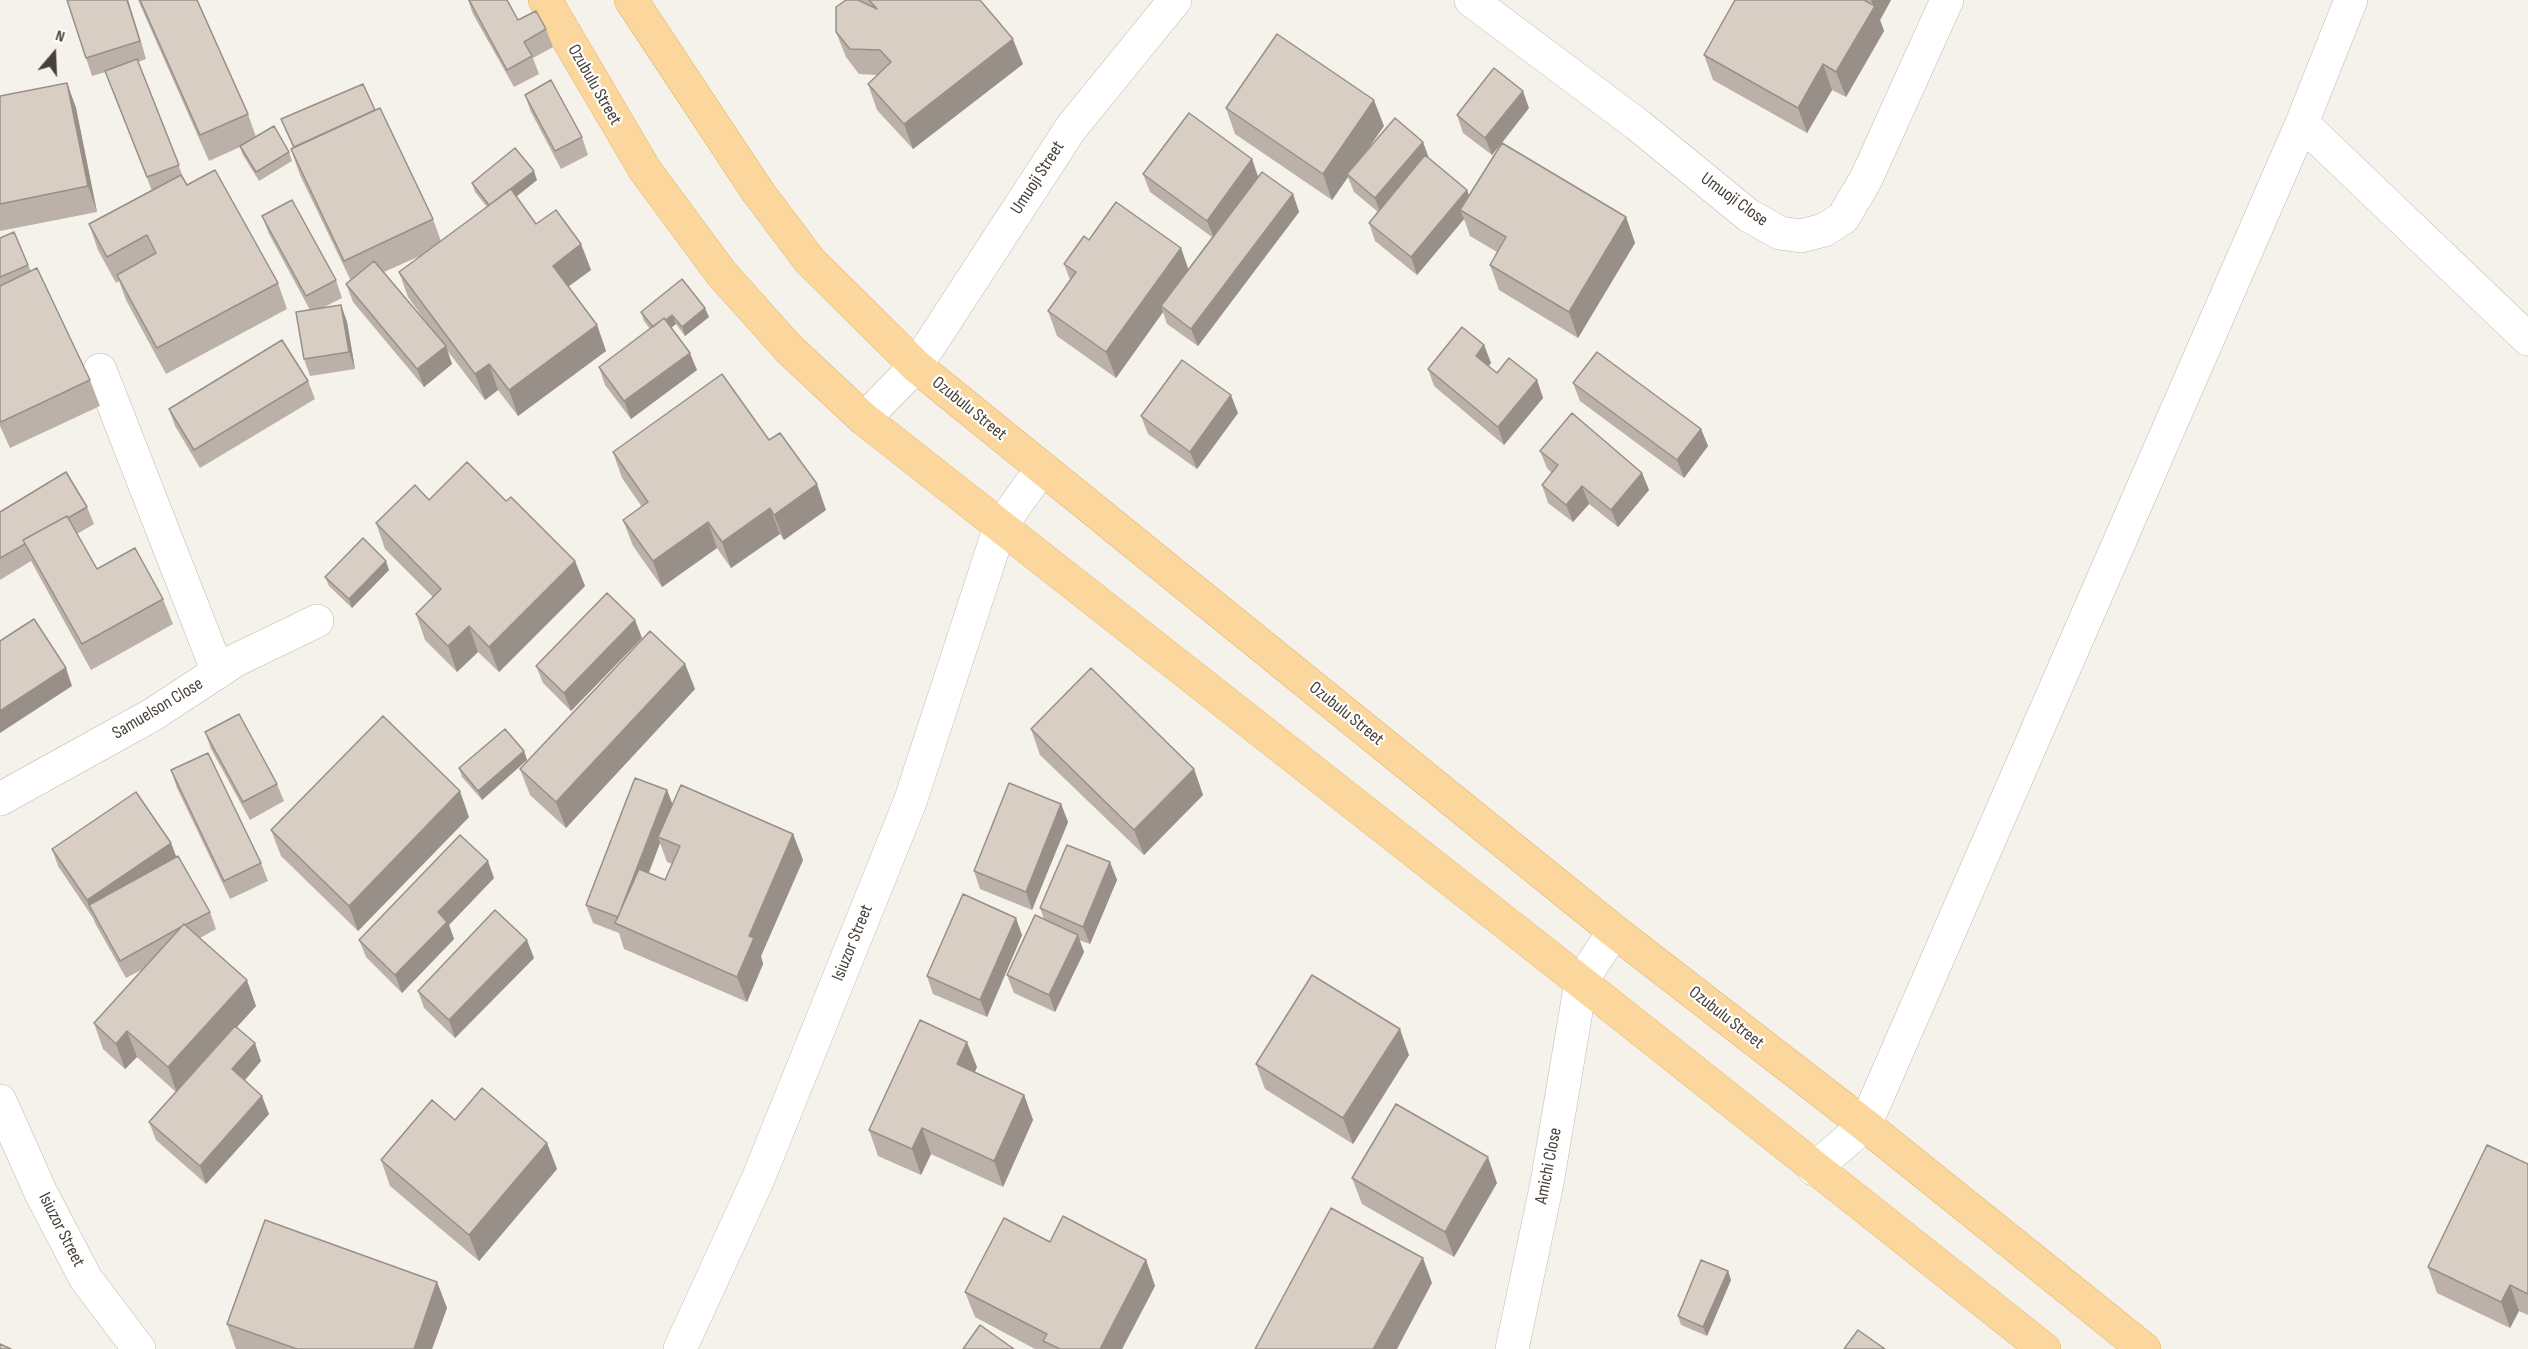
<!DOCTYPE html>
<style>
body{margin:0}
#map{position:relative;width:2528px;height:1349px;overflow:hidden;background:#f5f1eb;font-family:"Sofia Sans Condensed",sans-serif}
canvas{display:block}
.north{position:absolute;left:24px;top:24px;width:60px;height:60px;-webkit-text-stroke:4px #fff;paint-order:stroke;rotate:19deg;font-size:16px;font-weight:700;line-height:24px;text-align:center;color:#494138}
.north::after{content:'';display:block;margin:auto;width:21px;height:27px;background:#494138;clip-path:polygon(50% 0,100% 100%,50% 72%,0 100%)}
</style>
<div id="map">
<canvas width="2528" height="1349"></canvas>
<div class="north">N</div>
</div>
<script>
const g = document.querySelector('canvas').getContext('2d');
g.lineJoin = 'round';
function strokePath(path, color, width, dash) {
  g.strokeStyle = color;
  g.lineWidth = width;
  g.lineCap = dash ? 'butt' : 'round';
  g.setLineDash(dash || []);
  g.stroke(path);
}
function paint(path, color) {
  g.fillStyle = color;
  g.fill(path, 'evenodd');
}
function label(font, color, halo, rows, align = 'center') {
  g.font = font + ' "Sofia Sans Condensed",sans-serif';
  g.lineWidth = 4.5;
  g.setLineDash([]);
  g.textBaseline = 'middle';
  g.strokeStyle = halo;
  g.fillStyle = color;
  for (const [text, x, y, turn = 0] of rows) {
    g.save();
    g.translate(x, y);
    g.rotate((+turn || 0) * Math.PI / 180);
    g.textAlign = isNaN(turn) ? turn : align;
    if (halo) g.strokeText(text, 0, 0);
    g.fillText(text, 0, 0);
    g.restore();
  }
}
const minor = new Path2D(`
 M1471,0L1638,125L1748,215L1780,233L1801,236L1824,230L1843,218L1866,179L1947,0
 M2302,123L2528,339
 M100,370L218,672
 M864,419L916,366L1071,128L1175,0
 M0,799L152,715L236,660L317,621
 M0,1101L41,1193L86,1279L139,1349
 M1814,1169L1865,1125L2302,123L2351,0
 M680,1349L758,1179L910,802L1000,527L1042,468
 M1512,1349L1547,1183L1581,982L1614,931`);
const major = new Path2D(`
 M545,0L645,170L721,273L789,349L864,419L1581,982L2044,1349
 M631,0L758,192L810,261L916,366L1614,931L1865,1125L2144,1349`);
const wall = new Path2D(`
 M128,0L146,59L138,62L185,182L187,185L278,283L287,309L166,374L126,300L119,281L116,283L98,250L89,224L152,191L106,72L92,76L86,58Z
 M138,0H197L248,114L256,137L289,152L292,161L259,181L243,155L240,147L209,161Z
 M468,0H507L518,20L546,29L553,47L533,58L539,74L514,87L473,14Z
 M860,0H980L1023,64L913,149L877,110L868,84L877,75L859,74L846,57L836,32L860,1Z
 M1735,0H1891L1880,20L1884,31L1846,97L1832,90L1807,133L1713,80L1704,55Z
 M67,83L76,108L97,212L0,231V96Z
 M525,95L582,137L588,155L561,169L531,112Z
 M1226,108L1384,126L1362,157L1423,142L1429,158L1467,190L1469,196L1500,145L1492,155L1463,133L1457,115L1529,108L1502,143L1626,217L1635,243L1578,338L1499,290L1490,265L1497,252L1470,236L1464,219L1417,275L1375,241L1369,223L1378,212L1354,192L1348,177L1332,200L1235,134Z
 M375,110L433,219L441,241L487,207L475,192L472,183L537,180L516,197L536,224L581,244L591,270L568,287L597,325L606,351L518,416L498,390L485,400L447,350L452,364L424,387L353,302L346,284L351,281L300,175L291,149L293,148L281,119ZM422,255L399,272L408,297L434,333L384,272Z
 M1252,159L1258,176L1293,194L1299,212L1198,346L1167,324L1163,312L1116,378L1057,336L1048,311L1070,280L1064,264L1089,240L1181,248L1188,269L1212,237L1150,192L1143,174Z
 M262,216L336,280L342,298L324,307L341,305L347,322L355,369L310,376L304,359L310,310L269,234Z
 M0,238L28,265L31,271L90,380L100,406L10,448L0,426Z
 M641,312L709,317L685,336L676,324L671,327L697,370L631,419L605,385L599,367L650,329L644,321Z
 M1484,345L1491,363L1488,366L1497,373L1537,380L1543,398L1504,445L1434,386L1428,369Z
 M308,381L315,399L200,468L175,426L169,409Z
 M1573,383L1701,429L1708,446L1684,478L1580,401Z
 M1238,413L1197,469L1148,434L1141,416Z
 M769,440L826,510L784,540L780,534L731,568L717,548L662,587L633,546L623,520L642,507L622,478L613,452Z
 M1540,451L1642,473L1649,490L1618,527L1589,504L1573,522L1548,503L1542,485L1552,473L1547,468Z
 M429,500L506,501L575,561L585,586L499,672L478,652L457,672L425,640L416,614L433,597L385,549L376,523Z
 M87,507L94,524L77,534L97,569L163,599L173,624L91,670L31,561L0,580V512Z
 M389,570L352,608L329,586L325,577Z
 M635,620L642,638L571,711L543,683L536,666Z
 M685,664L695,689L566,828L530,795L520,769Z
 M1031,729L1194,769L1203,795L1144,855L1040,755Z
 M205,732L277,784L284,801L250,820L211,749Z
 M524,751L527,760L482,800L462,777L459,768Z
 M171,770L261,863L268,881L230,899L177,788Z
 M667,790L672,804L793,834L803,860L761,956L763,964L747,1002L624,949L619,933L593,923L586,905ZM660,843L667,862L672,864L665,880L649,873Z
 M1061,804L1068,822L1032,910L980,889L974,871Z
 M469,817L358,931L281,856L271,830Z
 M171,843L176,857L210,912L216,929L200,938L256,1006L237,1027L261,1061L245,1080L269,1114L206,1184L156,1140L149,1122L176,1092L137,1057L125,1069L103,1049L94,1023L143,969L126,978L95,923L93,918L58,866L52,849Z
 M1110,862L1117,880L1090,944L1079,940L1084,952L1055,1012L1014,993L1007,975L1044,919L1040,908Z
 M494,878L449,925L454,939L402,993L366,957L359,940Z
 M1022,935L987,1017L933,994L927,976Z
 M534,958L455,1038L424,1008L418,991Z
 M1409,1055L1353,1144L1265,1089L1256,1064Z
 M977,1067L975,1072L1024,1095L1033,1120L1003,1187L931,1154L921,1175L878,1156L869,1130Z
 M547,1143L557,1169L479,1261L390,1186L381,1160Z
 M2528,1164V1315L2519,1311L2510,1328L2437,1293L2428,1267Z
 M1352,1178L1497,1183L1454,1257L1362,1204Z
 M1050,1242L1146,1260L1155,1286L1122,1349H1035L975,1317L965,1292Z
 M1728,1271L1731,1280L1707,1336L1681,1325L1678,1316Z
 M437,1282L447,1308L432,1349H236L227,1324Z`);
const shadedWall = new Path2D(`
 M127,0H128L146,59L140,41Z
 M1871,0H1891L1880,20L1884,31L1846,97L1836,72L1874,7Z
 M1013,39L1023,64L913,149L904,124Z
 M1823,64L1832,90L1807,133L1798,108Z
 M67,83L76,108L97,212L88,186Z
 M1523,91L1529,108L1492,155L1485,138Z
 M1374,100L1384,126L1349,176L1347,174L1348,177L1332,200L1323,174Z
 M1423,142L1429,159L1381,215L1375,198Z
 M1252,159L1258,177L1214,238L1207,221Z
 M534,171L537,180L493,215L490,206Z
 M1467,190L1473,207L1460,210L1464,219L1417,275L1411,257Z
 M1293,194L1299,212L1198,346L1191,329Z
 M1626,217L1635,243L1578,338L1569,312Z
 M581,244L591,270L562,291L553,266Z
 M1181,248L1190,274L1161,306L1163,312L1116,378L1106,352Z
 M341,305L347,322L355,369L349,352Z
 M705,308L709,317L685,336L682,327Z
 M672,315L676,324L658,338L655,329Z
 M597,325L606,351L518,416L509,390Z
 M1484,345L1491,363L1482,374L1476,356Z
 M446,346L452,364L424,387L417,369Z
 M690,353L697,370L631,419L624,401Z
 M489,364L498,390L485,400L475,374Z
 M1537,380L1543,398L1504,445L1498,427Z
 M1231,395L1238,413L1197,469L1190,452Z
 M1701,429L1708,446L1684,478L1677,460Z
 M1642,473L1649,490L1618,527L1611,510Z
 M817,484L826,510L784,540L774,515Z
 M1582,486L1589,504L1573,522L1566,505Z
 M770,508L780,534L731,568L722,542Z
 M708,522L717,548L662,587L653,561Z
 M386,561L389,570L352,608L349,599Z
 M575,561L585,586L499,672L489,647Z
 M635,620L642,638L571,711L564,693Z
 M469,626L478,652L457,672L448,646Z
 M685,664L695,689L566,828L556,802Z
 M66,668L72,686L0,733V711Z
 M524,751L527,760L482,800L478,791Z
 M1194,769L1203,795L1144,855L1134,830Z
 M667,790L674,808L658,837L660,843L627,928L618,918Z
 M460,791L469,817L358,931L349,906Z
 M1061,804L1068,822L1032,910L1026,892Z
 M793,834L803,860L761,956L763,964L747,1002L737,977L749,936Z
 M171,843L178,861L89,905L93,918L87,900Z
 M488,861L494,878L449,925L454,939L402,993L395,975L438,912Z
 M1110,862L1117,880L1090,944L1083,927Z
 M1016,918L1022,935L987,1017L980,1000Z
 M1078,935L1084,952L1055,1012L1049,995Z
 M527,940L534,958L455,1038L449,1020Z
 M247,980L256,1006L177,1093L168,1067Z
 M1400,1029L1409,1055L1353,1144L1343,1118Z
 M127,1031L137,1057L125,1069L116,1044Z
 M967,1042L977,1067L966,1089L957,1064Z
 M255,1043L261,1061L239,1087L232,1069Z
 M1024,1095L1033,1120L1003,1187L994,1161Z
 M262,1096L269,1114L206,1184L200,1166Z
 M922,1128L931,1154L921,1175L912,1149Z
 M547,1143L557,1169L479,1261L469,1235Z
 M1488,1157L1497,1183L1454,1257L1445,1232Z
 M1423,1258L1432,1283L1397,1349H1373Z
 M1146,1260L1155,1286L1122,1349H1100Z
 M1728,1271L1731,1280L1707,1336L1703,1327Z
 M437,1282L447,1308L432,1349H414Z
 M2510,1285L2519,1311L2510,1328L2501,1302Z`);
const building = new Path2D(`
 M67,0H127L140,41L86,58Z
 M140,0H197L248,114L200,135Z
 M469,0H507L518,20L536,11L546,29L524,42L532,56L507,70Z
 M846,0H858L877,9L869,0H980L1013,39L904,124L868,84L891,62L880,50L850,49L836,32V7Z
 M1735,0H1864L1875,6L1836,72L1823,64L1798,108L1704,55Z
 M1277,34L1374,100L1323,174L1226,108Z
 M137,59L179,165L147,177L105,71Z
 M1494,68L1523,91L1485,138L1457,115Z
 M551,80L582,137L555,151L525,95Z
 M67,83L88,186L0,204V96Z
 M363,84L375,110L294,147L281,119Z
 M380,108L433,219L344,261L291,149Z
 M1189,113L1252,159L1207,221L1143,174Z
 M1395,118L1423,142L1375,198L1347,174Z
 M274,126L289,152L256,172L240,146Z
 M1502,143L1626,217L1569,312L1490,265L1506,237L1460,210Z
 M515,148L534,171L489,205L472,183Z
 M1425,155L1467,190L1411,257L1369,223Z
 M215,170L278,283L157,348L117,275L156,253L147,235L107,257L89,224L181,175L187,185Z
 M1262,172L1293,194L1191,329L1161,306Z
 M511,189L536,224L556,210L581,244L553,266L597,325L509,390L489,364L475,374L399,272Z
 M292,200L336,280L306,296L262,216Z
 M1116,202L1181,248L1106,352L1048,311L1076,272L1064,264L1084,236L1089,240Z
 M14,232L28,265L0,277V238Z
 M374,261L446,346L417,369L346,284Z
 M37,268L90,380L1,422L0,420V286Z
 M682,279L705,308L682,327L672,315L666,320L664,318L653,327L641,312Z
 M341,305L349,352L304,359L296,312Z
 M664,318L690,353L624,401L599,367Z
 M1462,327L1484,345L1476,356L1497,373L1509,358L1537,380L1498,427L1428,369Z
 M282,340L308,381L194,450L169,409Z
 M1597,352L1701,429L1677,460L1573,383Z
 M1182,360L1231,395L1190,452L1141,416Z
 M722,374L769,440L780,433L817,484L774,515L770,508L722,542L708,522L653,561L623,520L648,502L613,452Z
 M1572,413L1642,473L1611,510L1582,486L1566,505L1542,485L1558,465L1540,451Z
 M467,462L506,501L511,497L575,561L489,647L469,626L448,646L416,614L441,589L376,523L415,485L429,500Z
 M66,472L87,507L68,518L67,516L23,540L25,544L0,558V512Z
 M67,516L97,569L135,548L163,599L82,644L23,540Z
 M363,538L386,561L349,599L325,577Z
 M607,593L635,620L564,693L536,666Z
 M34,619L66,668L0,711V641Z
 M650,631L685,664L556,802L520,769Z
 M1091,668L1194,769L1134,830L1031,729Z
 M239,714L277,784L243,802L205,732Z
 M383,716L460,791L349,906L271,830Z
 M505,729L524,751L478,791L459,768Z
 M208,753L261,863L224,881L171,770Z
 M635,778L667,790L618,917L586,905Z
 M1009,783L1061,804L1026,892L974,871Z
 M681,785L793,834L749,936L754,938L737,977L615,923L639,869L665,880L680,846L658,837Z
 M136,792L171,843L87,900L52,849Z
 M460,835L488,861L438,912L447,922L395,975L359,940Z
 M1067,845L1110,862L1083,927L1040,908Z
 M178,856L210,912L185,925L184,924L181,927L120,961L89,905Z
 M963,894L1016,918L980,1000L927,976Z
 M495,910L527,940L449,1020L418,991Z
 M1035,915L1078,935L1049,995L1007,975Z
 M184,924L247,980L168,1067L127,1031L116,1044L94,1023Z
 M1312,975L1400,1029L1343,1118L1256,1064Z
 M920,1020L967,1042L957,1064L1024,1095L994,1161L922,1128L912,1149L869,1130Z
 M235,1026L255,1043L232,1069L262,1096L200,1166L149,1122Z
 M482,1088L547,1143L469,1235L381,1160L432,1100L455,1120Z
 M1396,1104L1488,1157L1445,1232L1352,1178Z
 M2487,1145L2528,1164V1294L2510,1285L2501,1302L2428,1267Z
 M1331,1208L1423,1258L1373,1349H1255Z
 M1063,1216L1146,1260L1100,1349H1060L1043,1341L1047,1334L965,1292L1004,1218L1050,1242Z
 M265,1220L437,1282L414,1349H297L227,1324Z
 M1701,1260L1728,1271L1703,1327L1678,1316Z
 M980,1325L1014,1349H963Z
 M1858,1330L1885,1349H1844Z
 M0,1344L11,1349H0Z`);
const streetNames = [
 ["Ozubulu Street",594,85,60],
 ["Umuoji Street",1038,178,-57],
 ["Umuoji Close",1734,200,36],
 ["Ozubulu Street",969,409,39],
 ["Samuelson Close",158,709,-31],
 ["Ozubulu Street",1346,714,39],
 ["Isiuzor Street",853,943,-68],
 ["Ozubulu Street",1726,1018,38],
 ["Amichi Close",1549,1166,-79],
 ["Isiuzor Street",61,1230,63]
];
strokePath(minor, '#c0b8ad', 34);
strokePath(major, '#e2b36c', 34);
strokePath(minor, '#fff', 33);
strokePath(major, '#fcd79d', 33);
paint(wall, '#bbb1a8');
paint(shadedWall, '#989088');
paint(building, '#d9cec3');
strokePath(building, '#989088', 1.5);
label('18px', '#494138', '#fff', streetNames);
</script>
